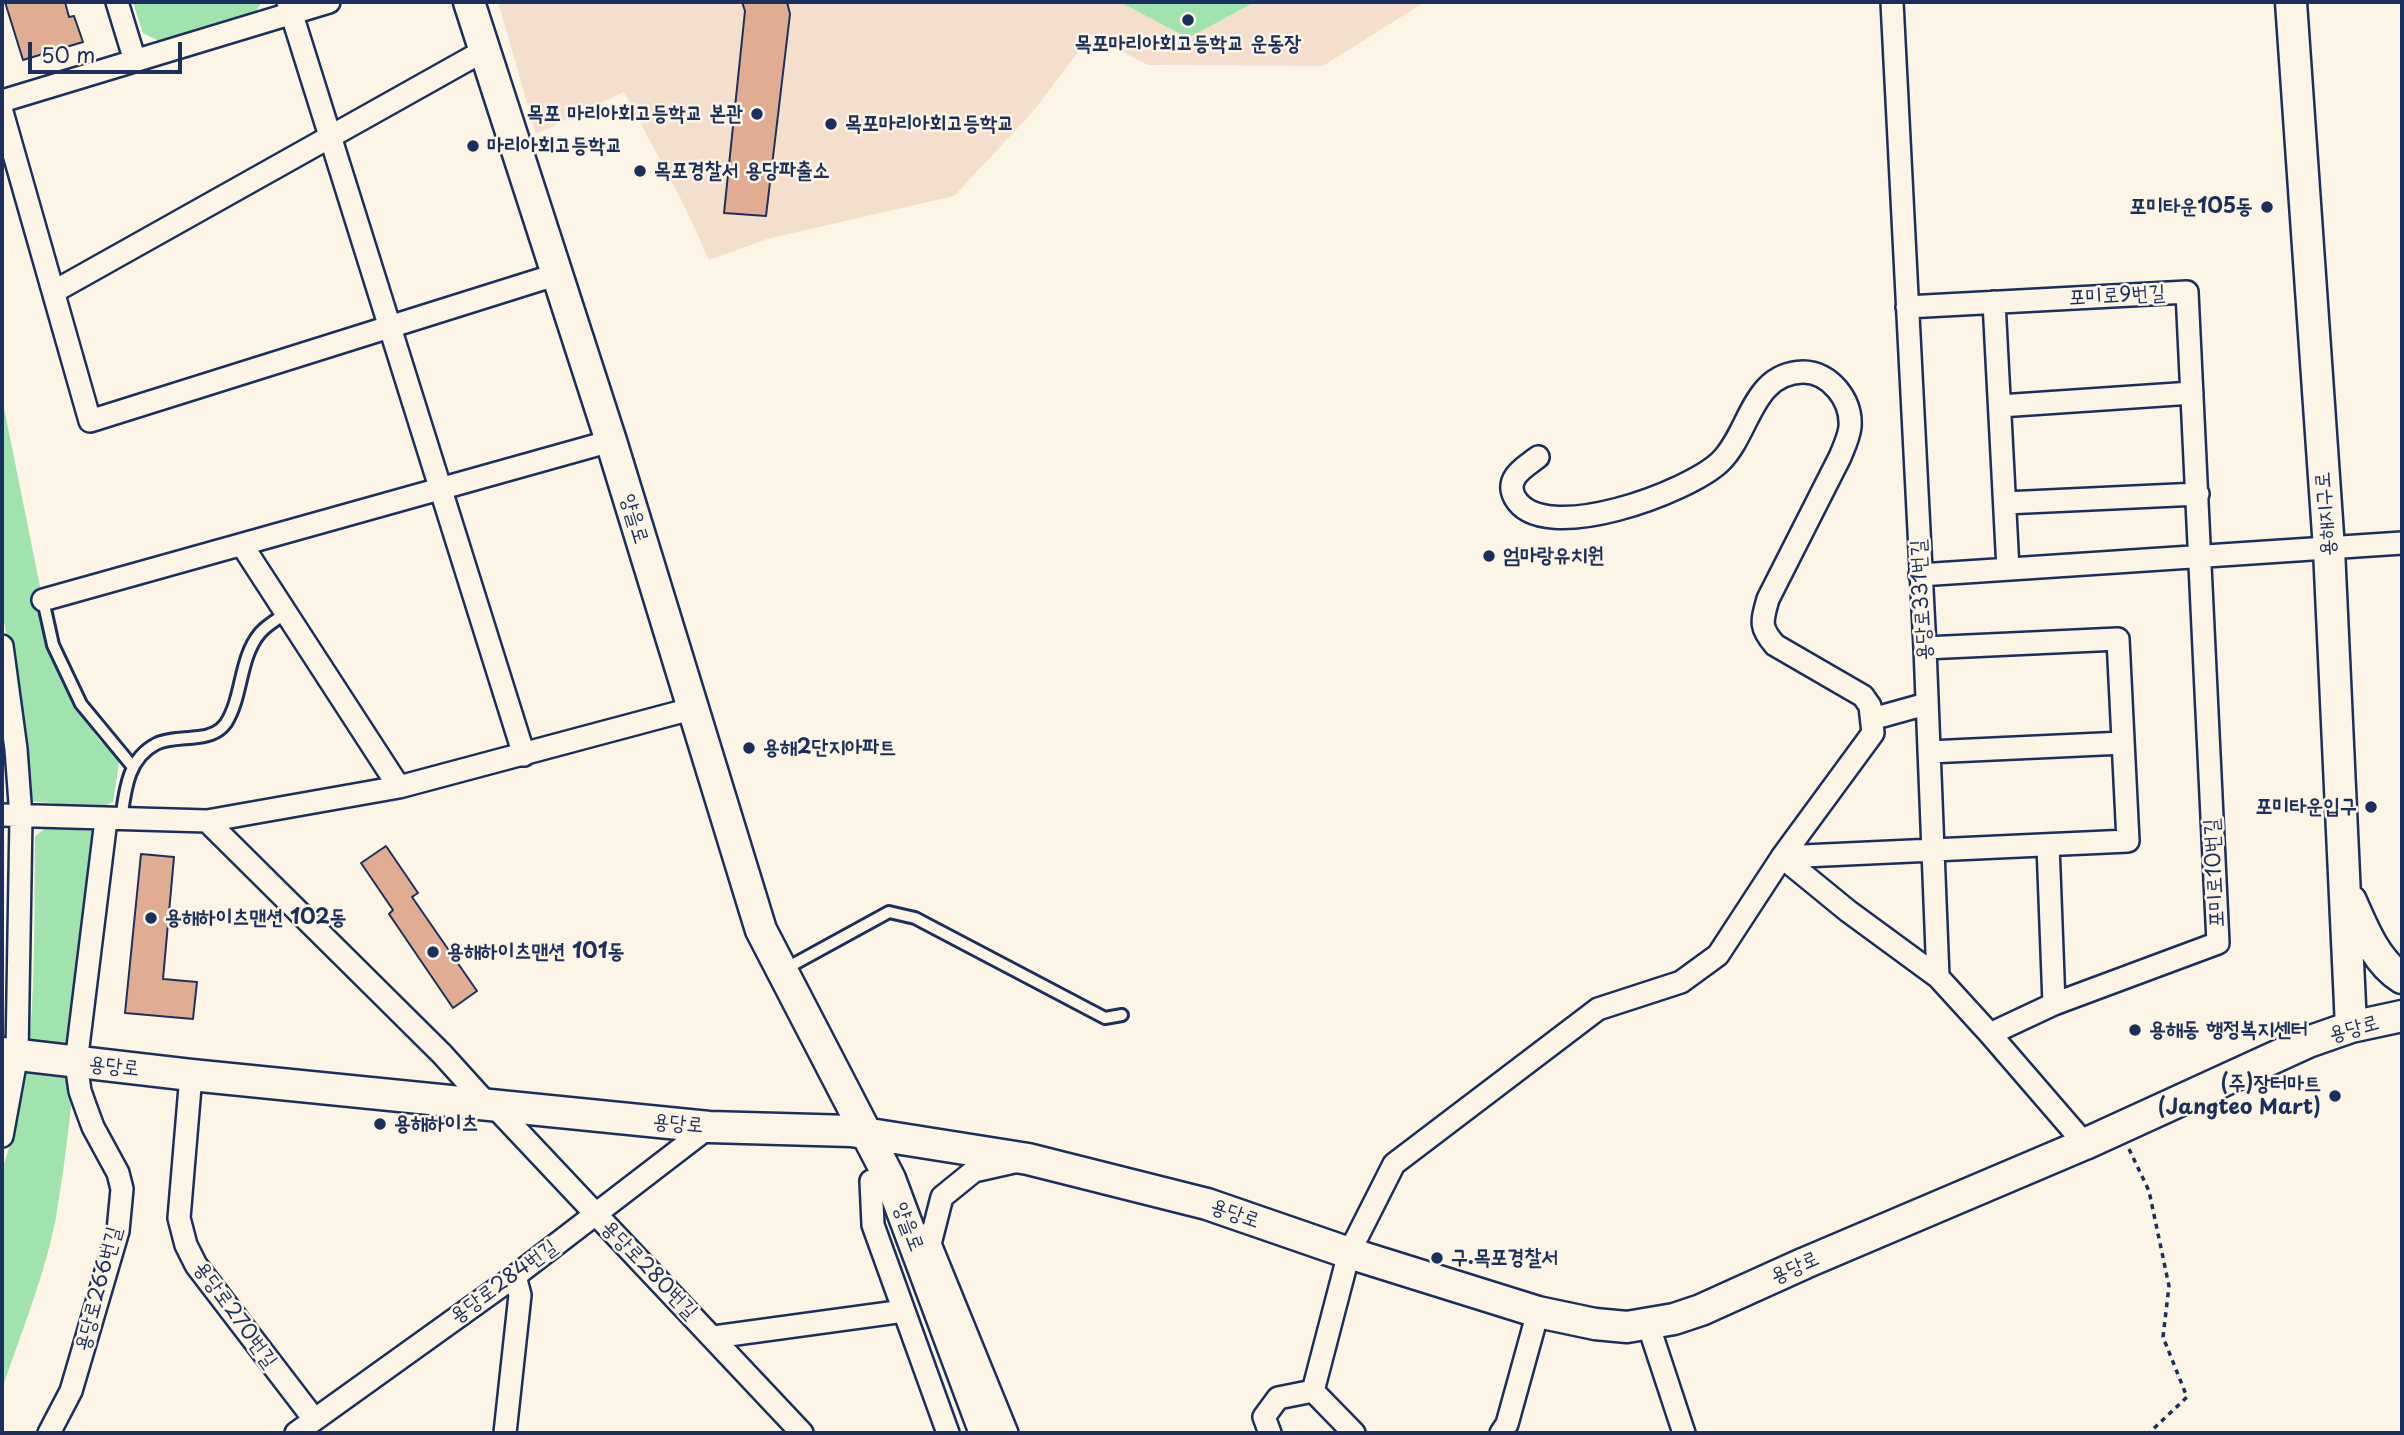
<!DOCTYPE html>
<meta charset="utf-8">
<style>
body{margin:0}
#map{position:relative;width:2404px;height:1435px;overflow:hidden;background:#fcf5e5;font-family:"Playpen Sans",sans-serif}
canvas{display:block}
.frame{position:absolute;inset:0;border:4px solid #1b2f5e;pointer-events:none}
.scale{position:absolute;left:28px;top:42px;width:154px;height:32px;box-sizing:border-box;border:4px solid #1b2f5e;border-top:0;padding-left:9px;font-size:21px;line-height:24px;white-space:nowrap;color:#1b2f5e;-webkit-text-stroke:5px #fcf5e5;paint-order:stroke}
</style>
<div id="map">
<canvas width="2404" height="1435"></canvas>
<div class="frame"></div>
<div class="scale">50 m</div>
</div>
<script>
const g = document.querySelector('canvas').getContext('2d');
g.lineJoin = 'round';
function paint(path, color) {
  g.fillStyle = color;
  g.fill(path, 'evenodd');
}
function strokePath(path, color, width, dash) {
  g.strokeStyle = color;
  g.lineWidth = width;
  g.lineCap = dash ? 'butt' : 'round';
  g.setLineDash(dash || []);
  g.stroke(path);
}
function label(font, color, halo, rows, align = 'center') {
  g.font = font + ' "Playpen Sans","Poor Story",sans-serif';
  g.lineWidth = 5;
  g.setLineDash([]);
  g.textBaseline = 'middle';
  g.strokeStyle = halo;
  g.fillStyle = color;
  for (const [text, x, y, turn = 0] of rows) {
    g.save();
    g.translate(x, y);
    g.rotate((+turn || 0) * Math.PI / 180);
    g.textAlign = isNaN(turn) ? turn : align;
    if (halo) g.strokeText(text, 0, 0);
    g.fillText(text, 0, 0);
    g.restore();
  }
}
const built = new Path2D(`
 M498,2H1425L1323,66L1148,65L1091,35L1031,114L954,196L767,239L709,260L684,205L624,92L536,134Z`);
const green = new Path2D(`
 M133,2H262L255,12L159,41L143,33Z
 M1120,2H1255L1188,38Z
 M2,398L52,646L72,693L90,726L99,740L120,757L113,802L99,808L29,801L23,728L2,610Z
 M46,828L92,831C82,959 78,1090 56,1217C45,1275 21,1333 2,1389V1170C13,1137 23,1101 27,1066C36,990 34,912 35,836Z`);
const building = new Path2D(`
 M5,2H65L69,17L74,16L83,42L23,60Z
 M742,2H787L790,14L766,216L724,213L745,11Z
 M386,846L418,893L412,897L477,991L453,1008L389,914L393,910L361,863Z
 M141,854L174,857L163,979L197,982L193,1019L125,1013Z`);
const path = new Path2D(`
 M2129,1149L2149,1191L2169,1286L2163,1337L2187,1397L2149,1433`);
const lane = new Path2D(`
 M43,600L53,645L81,704L133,767
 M121,820C125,792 127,759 156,744C167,738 185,739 198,737C209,736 219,733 226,723C243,696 239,658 260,633C267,625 278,619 286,613
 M785,969L889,912L915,918L1105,1018L1122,1015`);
const street = new Path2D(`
 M117,2L135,61
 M288,2L524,755
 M1892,2L1925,648L1938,977L1990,1034L2085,1144
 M2,101L329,2
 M2,112L90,421L558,274
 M55,291L485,50
 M1994,302L2008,569
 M1907,307L2187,292L2218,943L2054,1004L1990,1034
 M2000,406L2192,393
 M2005,503L2198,494
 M242,545L399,787
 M1920,575L2402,543
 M43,600L611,441
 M2,646L16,749L21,817L17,1054L2,1136
 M1872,719L1926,704
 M1929,752L2123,743
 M2,815L207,821L224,818L399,787L691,709
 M207,821L442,1054L489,1106
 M2048,845L2054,1004
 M1782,857L2128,841L2118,639L1925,648
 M1782,857L1848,911L1938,977
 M191,1075L179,1218L186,1245L196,1265L314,1419
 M495,1107L802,1433
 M871,1181L873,1225L948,1433
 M924,1235L930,1244L1007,1433
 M930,1244L942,1197L974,1171L1014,1162
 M1648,1324L1684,1433
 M714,1337L904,1311
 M1313,1391L1354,1433
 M49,1433L71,1391L118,1231L122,1189L118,1173L93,1127L86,1108L80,1091L76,1063L106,820
 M296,1433L515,1276L709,1127
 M505,1433L520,1295L515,1276
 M1270,1433L1264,1417L1278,1398L1313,1391L1349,1253L1394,1164L1598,1009L1681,982L1718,955L1782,857L1873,733L1870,706L1863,696L1775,645C1759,627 1762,621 1768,599L1840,457C1844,447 1849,437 1850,427C1852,400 1830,372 1803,372C1752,373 1750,432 1721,461C1690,492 1543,547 1515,498C1504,478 1525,467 1538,457
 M1501,1433L1507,1424L1538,1312`);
const secondary = new Path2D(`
 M469,2L611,441L761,930L890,1179L985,1433
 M2291,2L2329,549L2351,1027
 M2351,901C2363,928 2376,962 2402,978
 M2,1053L191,1075L709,1127L851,1131L1028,1159L1207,1204L1349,1253L1538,1312L1595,1324L1627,1327L1674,1319L1701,1310L1805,1263L2085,1144L2308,1042L2351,1027L2402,1016`);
const markers = [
 [1188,20,7,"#1b2f5e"],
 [757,114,7,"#1b2f5e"],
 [831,124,7,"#1b2f5e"],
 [473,146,7,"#1b2f5e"],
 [640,171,7,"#1b2f5e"],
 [2267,207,7,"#1b2f5e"],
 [1489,556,7,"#1b2f5e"],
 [749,748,7,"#1b2f5e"],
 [2371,807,7,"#1b2f5e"],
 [151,918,7,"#1b2f5e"],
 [433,952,7,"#1b2f5e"],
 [2135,1030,7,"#1b2f5e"],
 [2335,1096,7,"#1b2f5e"],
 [380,1124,7,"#1b2f5e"],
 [1437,1258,7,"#1b2f5e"]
];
const poiNames = [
 ["목포마리아회고등학교 운동장",1188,44,"center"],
 ["목포 마리아회고등학교 본관",743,114,"right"],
 ["목포마리아회고등학교",845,124],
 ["마리아회고등학교",487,146],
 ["목포경찰서 용당파출소",654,171],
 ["포미타운105동",2253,207,"right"],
 ["엄마랑유치원",1503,556],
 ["용해2단지아파트",763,748],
 ["포미타운입구",2357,807,"right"],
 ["용해하이츠맨션 102동",165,918],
 ["용해하이츠맨션 101동",447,952],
 ["용해동 행정복지센터",2149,1030],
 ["(주)장터마트",2321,1084,"right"],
 ["(Jangteo Mart)",2321,1108,"right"],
 ["용해하이츠",394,1124],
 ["구.목포경찰서",1451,1258]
];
const streetNames = [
 ["포미로9번길",2117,296,-3],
 ["용해지구로",2326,514,-94],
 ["양을로",634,519,73],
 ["용당로331번길",1922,600,-93],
 ["포미로10번길",2215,873,-93],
 ["용당로",2354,1029,-15],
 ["용당로",114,1067,6],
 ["용당로",678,1124,5],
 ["용당로",1235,1214,19],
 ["양을로",908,1227,69],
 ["용당로",1795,1268,-24],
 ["용당로280번길",649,1270,46],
 ["용당로284번길",504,1282,-36],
 ["용당로266번길",99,1289,-75],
 ["용당로270번길",235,1315,54]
];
paint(built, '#f4dfcc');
paint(green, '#a0e3ae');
paint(building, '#e0ad93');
strokePath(building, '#1b2f5e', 2);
strokePath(lane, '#1b2f5e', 16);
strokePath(street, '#1b2f5e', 26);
strokePath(secondary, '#1b2f5e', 35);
strokePath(path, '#1b2f5e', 3.5, [5, 5]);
strokePath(lane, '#fcf5e5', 10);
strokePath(street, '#fcf5e5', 21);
strokePath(secondary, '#fcf5e5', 30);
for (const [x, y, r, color] of markers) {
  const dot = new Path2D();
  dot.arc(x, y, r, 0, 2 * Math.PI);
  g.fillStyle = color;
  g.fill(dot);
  strokePath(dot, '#fcf5e5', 2.5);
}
label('bold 21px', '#1b2f5e', '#fcf5e5', poiNames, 'left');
label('21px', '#1b2f5e', '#fcf5e5', streetNames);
</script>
